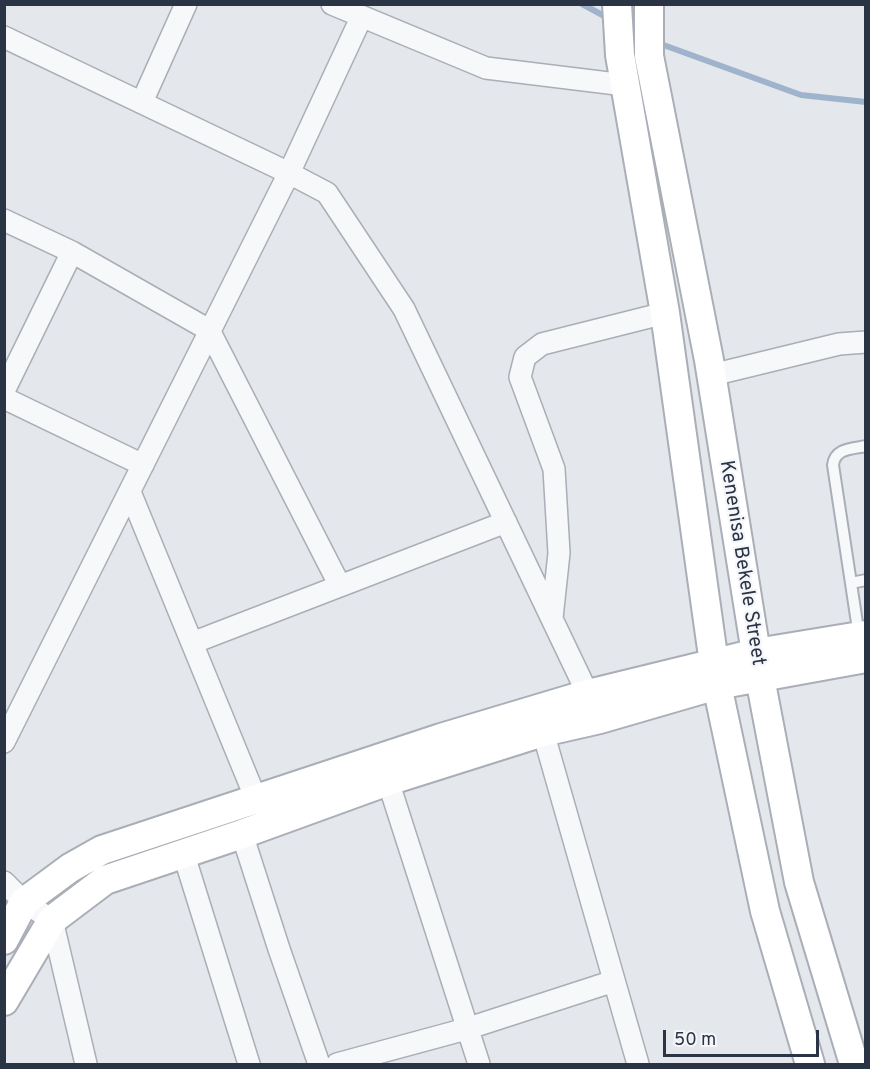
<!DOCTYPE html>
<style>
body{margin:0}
#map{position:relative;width:870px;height:1069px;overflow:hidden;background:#e4e7ec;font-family:Overpass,sans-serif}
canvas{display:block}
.frame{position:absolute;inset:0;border:6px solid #2b3445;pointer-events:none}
.scale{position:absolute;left:663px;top:1030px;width:156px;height:27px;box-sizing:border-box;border:3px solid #2b3445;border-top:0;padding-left:8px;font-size:18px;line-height:21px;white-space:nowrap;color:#2b3445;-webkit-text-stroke:4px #f4f6f9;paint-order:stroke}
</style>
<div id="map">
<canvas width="870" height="1069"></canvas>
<div class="frame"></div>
<div class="scale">50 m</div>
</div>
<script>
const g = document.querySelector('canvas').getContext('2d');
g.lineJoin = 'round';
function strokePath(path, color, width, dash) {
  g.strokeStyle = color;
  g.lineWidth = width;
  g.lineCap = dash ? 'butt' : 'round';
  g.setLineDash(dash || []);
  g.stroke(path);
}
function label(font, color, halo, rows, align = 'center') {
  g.font = font + ' Overpass,sans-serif';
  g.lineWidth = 4.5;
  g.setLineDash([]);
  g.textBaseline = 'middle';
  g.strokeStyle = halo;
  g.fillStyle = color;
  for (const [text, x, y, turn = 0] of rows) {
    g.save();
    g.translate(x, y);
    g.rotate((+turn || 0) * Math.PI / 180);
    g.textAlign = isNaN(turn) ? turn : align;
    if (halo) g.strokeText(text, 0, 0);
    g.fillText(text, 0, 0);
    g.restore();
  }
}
const stream = new Path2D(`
 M582,4L608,18
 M658,43L801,95L866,102`);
const lane = new Path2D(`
 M851,583L866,580
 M859,636L833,465C835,448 852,449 866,446`);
const street = new Path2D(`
 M332,4L486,68L625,85
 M4,37L289,173L327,193L404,309L594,707
 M142,102L186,4
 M4,220L72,252L209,330L340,586
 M712,375L839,344L866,342
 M4,391L72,252
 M4,398L143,465
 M130,492L256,799
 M552,618L559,553L554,469L520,377L525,357L542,344L665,313
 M192,643L506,522
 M543,732L638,1064
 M4,742L289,173L361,18
 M388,781L479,1064
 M242,834L279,949L319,1064
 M183,852L249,1064
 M4,882L24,902L52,920L86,1064
 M337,1064L466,1029L614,981`);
const secondary = new Path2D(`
 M617,4L620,55L665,313L717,685L765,911L810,1064
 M649,4V56L709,360L760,678L799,882L854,1064
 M4,940L24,902L70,868L102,850L441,738L588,694L756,653L866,635
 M4,1001L52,920L105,880L242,834L388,781L543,732L600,719L717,685L866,658`);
const streetNames = [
 ["Kenenisa Bekele Street",741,563,81]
];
strokePath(stream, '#9fb4cc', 6);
strokePath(lane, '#a9aeb7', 14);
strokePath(street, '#a9aeb7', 24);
strokePath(secondary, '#a9aeb7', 32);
strokePath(lane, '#f7f8fa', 10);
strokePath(street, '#f7f8fa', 21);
strokePath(secondary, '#fff', 28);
label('20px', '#2b3445', '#f4f6f9', streetNames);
</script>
